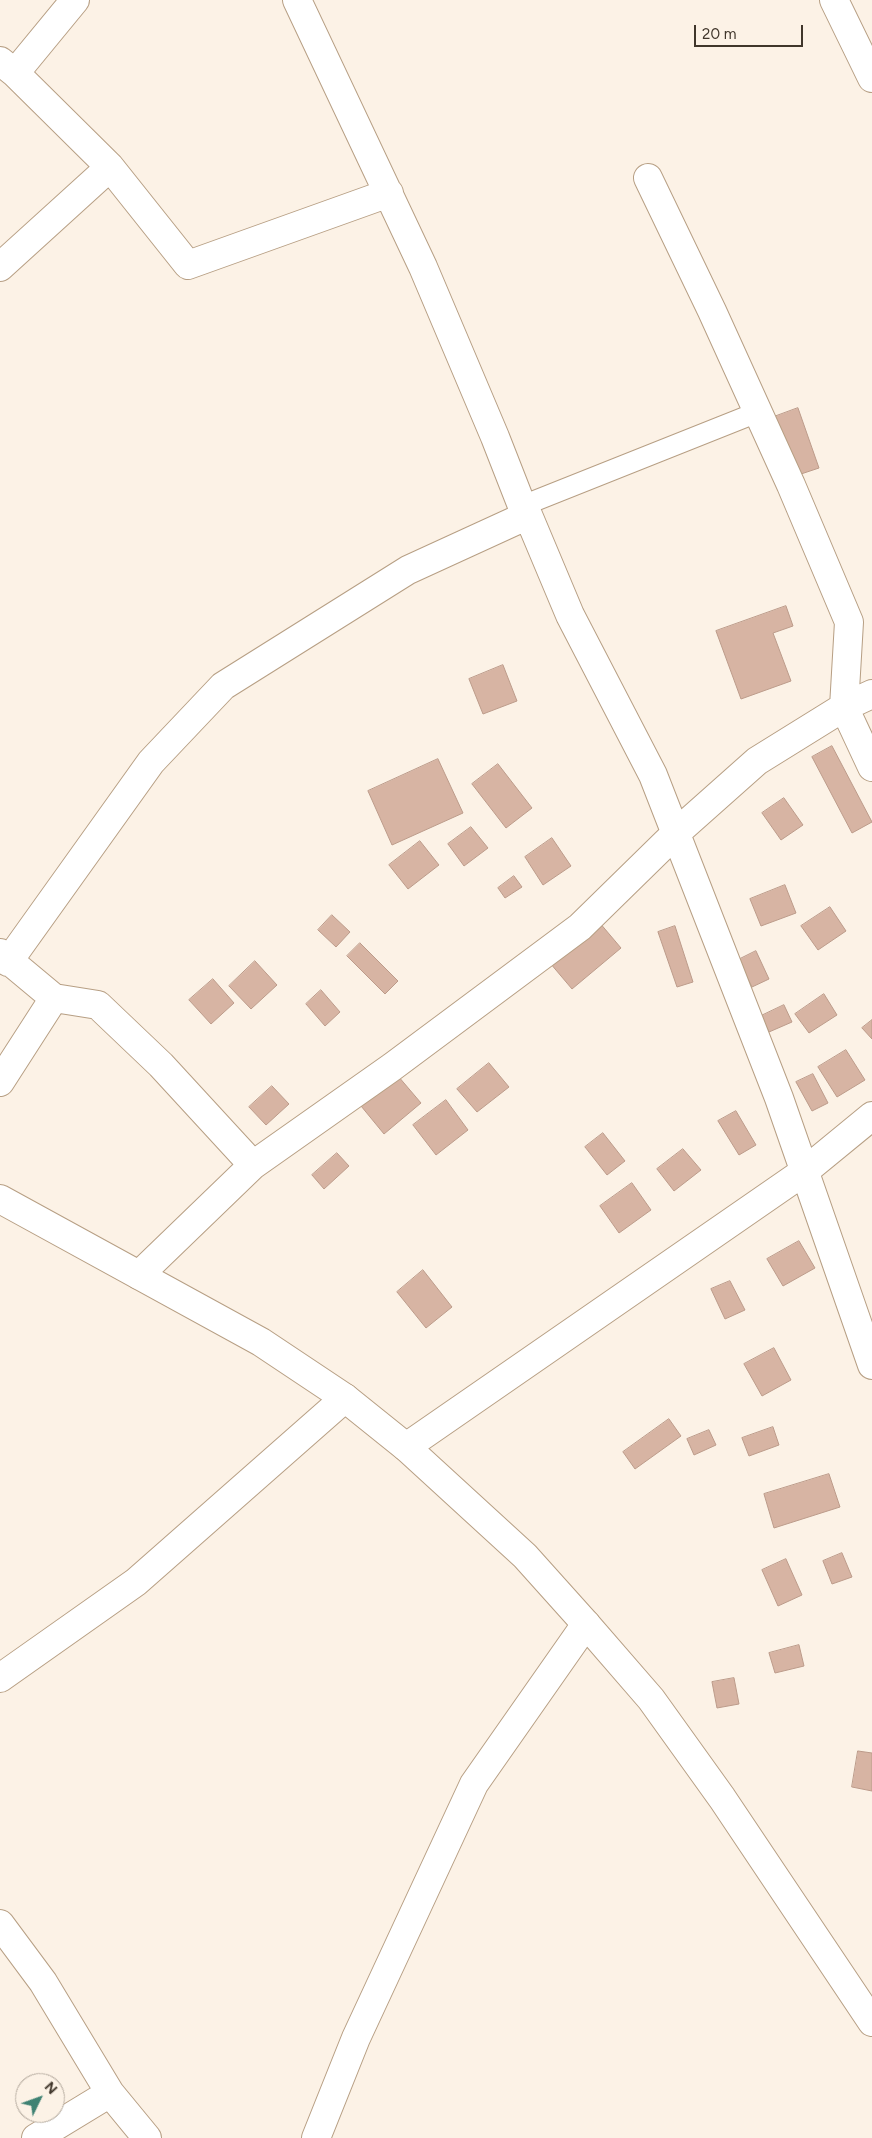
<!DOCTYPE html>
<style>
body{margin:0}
#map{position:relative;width:872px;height:2138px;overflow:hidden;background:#fcf2e6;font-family:Figtree,sans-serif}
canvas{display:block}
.north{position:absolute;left:15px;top:2073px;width:50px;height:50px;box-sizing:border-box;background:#fcf2e6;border:1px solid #b1a79b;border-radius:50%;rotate:48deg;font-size:14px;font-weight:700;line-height:20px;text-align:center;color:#40362b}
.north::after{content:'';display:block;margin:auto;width:18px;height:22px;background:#3f8273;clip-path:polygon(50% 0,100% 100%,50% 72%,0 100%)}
.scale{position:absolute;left:694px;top:25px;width:109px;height:22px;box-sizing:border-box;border:2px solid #40362b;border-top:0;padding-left:6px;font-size:15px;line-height:18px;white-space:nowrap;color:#40362b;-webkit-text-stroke:4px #fcf2e6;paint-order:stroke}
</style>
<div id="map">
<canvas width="872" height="2138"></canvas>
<div class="north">N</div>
<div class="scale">20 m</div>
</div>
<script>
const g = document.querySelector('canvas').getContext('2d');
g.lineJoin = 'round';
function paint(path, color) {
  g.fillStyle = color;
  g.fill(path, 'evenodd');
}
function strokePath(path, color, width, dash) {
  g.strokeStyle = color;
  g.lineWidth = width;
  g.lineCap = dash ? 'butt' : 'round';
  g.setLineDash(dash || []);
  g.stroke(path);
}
const building = new Path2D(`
 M798,408L819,468L792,477L771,418Z
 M786,606L793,626L773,633L791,681L741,699L716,631Z
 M503,665L517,701L483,714L469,679Z
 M832,746L872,822L852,833L812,757Z
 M438,759L463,813L392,845L368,791Z
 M498,764L532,808L506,828L472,784Z
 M784,798L803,825L781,840L762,813Z
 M471,827L488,848L464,866L448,844Z
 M552,838L571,866L543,885L525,857Z
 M420,841L439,865L408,889L389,865Z
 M514,876L522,887L505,898L498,888Z
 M785,885L796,913L761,926L750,899Z
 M830,907L846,931L818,950L801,926Z
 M332,915L350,932L336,947L318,930Z
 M599,922L621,948L572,989L550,963Z
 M675,926L693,982L677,987L658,932Z
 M360,943L398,981L385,994L347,956Z
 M756,951L769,979L752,987L738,960Z
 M255,961L277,985L251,1009L229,986Z
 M213,979L234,1003L211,1024L189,1000Z
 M321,990L340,1012L325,1026L306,1004Z
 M824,994L837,1015L809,1033L795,1014Z
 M784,1005L792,1022L769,1032L761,1016Z
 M872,1020V1039L862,1028Z
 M846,1050L865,1080L837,1097L818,1067Z
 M489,1063L509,1087L477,1112L457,1089Z
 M813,1074L828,1103L812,1111L796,1082Z
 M398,1076L421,1103L384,1134L361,1106Z
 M272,1086L289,1104L266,1125L249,1107Z
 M446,1100L468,1130L436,1155L413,1125Z
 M736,1111L756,1145L739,1155L718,1121Z
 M603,1133L625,1161L607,1175L585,1147Z
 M683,1149L701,1170L674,1191L657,1169Z
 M337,1153L349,1166L324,1189L312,1175Z
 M632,1183L651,1210L619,1233L600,1206Z
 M799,1241L815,1268L783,1286L767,1259Z
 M423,1270L452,1307L426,1328L397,1292Z
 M730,1281L745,1310L725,1319L711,1289Z
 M774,1348L791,1380L762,1396L744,1364Z
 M669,1419L681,1436L635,1469L623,1452Z
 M773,1427L779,1445L749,1456L742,1438Z
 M709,1430L716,1445L694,1455L687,1439Z
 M829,1474L840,1507L774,1528L764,1494Z
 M842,1553L852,1577L832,1584L823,1561Z
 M786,1559L802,1595L778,1606L762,1570Z
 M799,1645L804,1666L775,1673L769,1653Z
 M734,1678L739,1704L717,1708L712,1682Z
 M858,1751L872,1753V1791L852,1787Z`);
const service = new Path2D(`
 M522,506L758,412`);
const minor = new Path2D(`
 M297,0L423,267L495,437L522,506L528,515L570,615L653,775L779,1098L872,1365
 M834,0L872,78
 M0,61L15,73L110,167L188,265L389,193
 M15,73L75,0
 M648,178L712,311L791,485L849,622L844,707L872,767
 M0,267L110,167
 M0,953L54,998L98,1005L161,1065L253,1165
 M8,962L151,762L223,686L408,570L528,515
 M0,1082L54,998
 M139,1275L253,1165L392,1067L580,927L676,833L757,761L844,707L872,694
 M406,1447L805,1171L872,1116
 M0,1678L136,1582L345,1398
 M0,1924L43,1982L110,2093L147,2138
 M36,2138L110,2093
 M316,2138L356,2038L474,1784L586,1624`);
const primary = new Path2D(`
 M0,1199L261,1342L345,1398L406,1447L525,1556L586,1624L651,1699L722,1798L872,2022`);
paint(building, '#d7b4a3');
strokePath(building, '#bc9b8a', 1);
strokePath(service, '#b79f84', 22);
strokePath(minor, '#b79f84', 30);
strokePath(primary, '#b79f84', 30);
strokePath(service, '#fff', 20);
strokePath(minor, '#fff', 28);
strokePath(primary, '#fff', 28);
</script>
